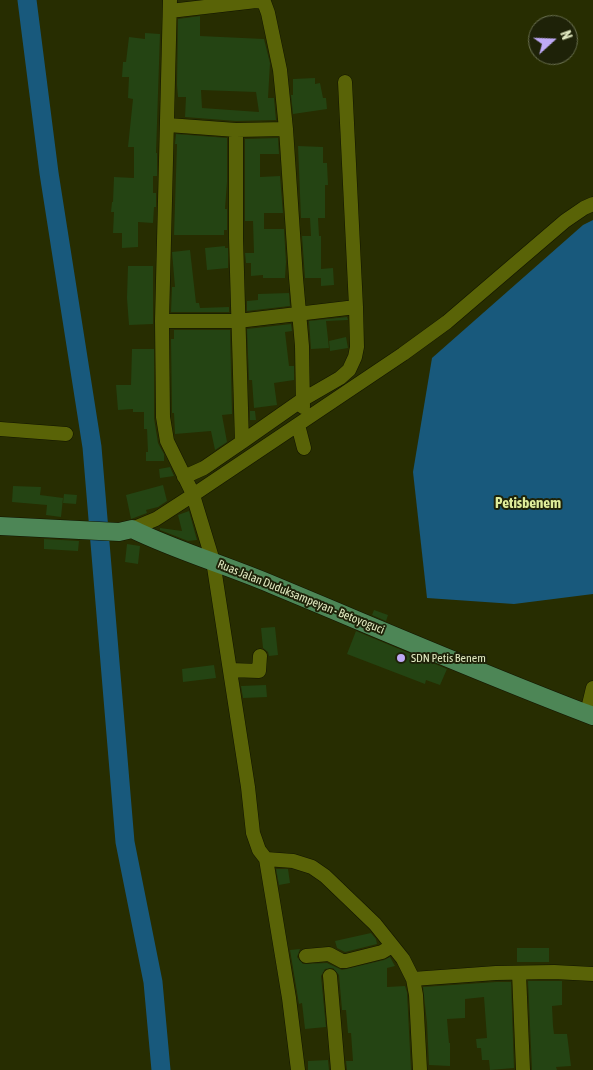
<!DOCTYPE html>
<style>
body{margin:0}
#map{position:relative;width:593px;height:1070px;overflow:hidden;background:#272d01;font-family:"Asap Condensed",sans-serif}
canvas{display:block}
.north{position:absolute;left:528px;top:15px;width:50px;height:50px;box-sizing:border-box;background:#1e2208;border:1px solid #6c7252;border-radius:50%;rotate:70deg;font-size:14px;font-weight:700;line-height:20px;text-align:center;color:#e1e9c1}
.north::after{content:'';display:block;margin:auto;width:18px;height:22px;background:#bea9f5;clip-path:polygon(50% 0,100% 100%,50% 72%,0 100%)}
</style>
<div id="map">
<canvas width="593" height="1070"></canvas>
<div class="north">N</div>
</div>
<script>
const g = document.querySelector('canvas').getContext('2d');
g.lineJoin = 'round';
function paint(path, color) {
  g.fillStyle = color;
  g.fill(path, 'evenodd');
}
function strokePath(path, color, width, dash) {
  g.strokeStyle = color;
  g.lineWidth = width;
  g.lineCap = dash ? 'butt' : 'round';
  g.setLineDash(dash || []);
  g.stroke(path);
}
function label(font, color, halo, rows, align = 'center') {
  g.font = font + ' "Asap Condensed",sans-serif';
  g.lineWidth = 4;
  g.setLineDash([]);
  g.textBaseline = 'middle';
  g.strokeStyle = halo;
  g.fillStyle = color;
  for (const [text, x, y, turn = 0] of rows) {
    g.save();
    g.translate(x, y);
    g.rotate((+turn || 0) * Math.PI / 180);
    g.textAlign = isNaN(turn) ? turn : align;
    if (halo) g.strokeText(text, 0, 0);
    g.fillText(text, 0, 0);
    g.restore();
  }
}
const water = new Path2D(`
 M593,220V594L514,604L427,598L413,472L432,358L583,225Z`);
const river = new Path2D(`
 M27,0L49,173L92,447L125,842L153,982L161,1070`);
const building = new Path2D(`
 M200,16V36L264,39L270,63L268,98H274L276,120L236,121L185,117L186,97H178L177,85L178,19ZM201,90L256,92L259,112L202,108Z
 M145,33L160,34L156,153H157V176H153V193H156V207H154L153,223L138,222V247L122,248V233H113L114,212H111L112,202H113L114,177L134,178V147H128L133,99L128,98L129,77H122L123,62H126L129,37L145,39Z
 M315,78V84L320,83L323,98H326L327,109L293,114L291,95H293V79Z
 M176,134L227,138V182L225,209H227V230H224V235H174L177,144H175Z
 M278,138L279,154H260V177L280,176L283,213H264V229H284L286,262L285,278H263V275L251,276V263H246L245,253H254L253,221H245V139Z
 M298,146L323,147V163H327L328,185H325V218H318L319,236H321V269L333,268L334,285L321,286V278H305L302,236H311L310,218H301Z
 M225,246V248H228V268L207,270L205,248Z
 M190,250L196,303H199L200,308L229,307V312H171L172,287H175L172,252Z
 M128,266H153V324L129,325L127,298Z
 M289,293L290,306L247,311V301L258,300V294Z
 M347,317L348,320L326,321L329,348L311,349L309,321Z
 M291,324L292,331L285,332L289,366H294V380L274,383L277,405L254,408L252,380H249L247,329Z
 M174,330H230L232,414L222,415L227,442L215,450L211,431L175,434L174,413H172L171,339H174Z
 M346,337L348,348L330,351L329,341Z
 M132,349H154V418L158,443L164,454V461H146V452H148L147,429H144V412H133V409L118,410L116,385H131Z
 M250,411H255L256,420H250Z
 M170,467L174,476L160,478L159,469Z
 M163,485L167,501L158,507L146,510L147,513L131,519L126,495Z
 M13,486L41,487L40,495L63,498L61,517L46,515L47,505L12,502Z
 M64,494L77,495L76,504L63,503Z
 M189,511L197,540L188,541L160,530V528L182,531L178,515Z
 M44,539L79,541L78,551L44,549Z
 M127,544L140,546L138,564L125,562Z
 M374,610L388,615L386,621L372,615Z
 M275,627L278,655L269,656L268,652L263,648L261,628Z
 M356,631L447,669L440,685L426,680L425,684L347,654Z
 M214,665L216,678L183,682L182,669Z
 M266,685L267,697L243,698L241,686Z
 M276,869H288L290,883L279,885Z
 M371,933L376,939L377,944L345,952L337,948L335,941Z
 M517,948H549V962H517Z
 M300,949L297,957L303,964L327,963L342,970L384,960L390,957L395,966L387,968V987L405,986L407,992L411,1070H347L346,1061H353L351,1033H348L346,1010H342L339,975L333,968L325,969L321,976L326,1027L305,1029L302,1003L299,1004L290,950Z
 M528,981H562V1005L552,1006L553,1026L554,1034H567L571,1066L556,1067L557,1070H532Z
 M496,982H511L514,1068L490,1070L489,1060H482L481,1048H477L476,1039L487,1038L484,997L465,999V1018L447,1019L449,1043H450V1066L429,1065L427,1023L423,987Z
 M328,1060L329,1070H308V1061Z`);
const minor = new Path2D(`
 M170,0L162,321L163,417L167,441L192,492L213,561L248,787L253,833L259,850L266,859L293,861L312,867L325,876L375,924L403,959L413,979L416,995L420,1070
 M170,11L256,1L264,2L268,13L280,70L286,129
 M168,125L236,130L286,129L296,278L302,346L303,407
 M162,321H238L356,307
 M298,425L304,448
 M0,429L66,434
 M242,442L302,400L340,378L349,370L355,357L357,347L356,307L345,82
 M184,477L204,468L242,442L236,238V130
 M132,529L156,519L193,495L403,354L447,322L565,221L584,208L593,204
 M230,670L259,671L260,656
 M587,713L593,688
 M266,859L289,998L298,1070
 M306,956L329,954L342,961H346L382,952L392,946
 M519,973L523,1070
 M330,976L338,1070
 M413,979L496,973L554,972L593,974`);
const major = new Path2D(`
 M0,526L119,532L132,529C177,551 226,565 273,585C379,629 485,675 593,716`);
const markers = [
 [401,658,5,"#bea9f5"]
];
const streetNames = [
 ["Ruas Jalan Duduksampeyan - Betoyoguci",301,597,22]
];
const poiNames = [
 ["SDN Petis Benem",411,658]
];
const quarterNames = [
 ["Petisbenem",528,503]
];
paint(water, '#18597c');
strokePath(river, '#18597c', 19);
paint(building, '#244413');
strokePath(minor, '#111400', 15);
strokePath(major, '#111400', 19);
strokePath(minor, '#596307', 14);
strokePath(major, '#4d8656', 18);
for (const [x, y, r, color] of markers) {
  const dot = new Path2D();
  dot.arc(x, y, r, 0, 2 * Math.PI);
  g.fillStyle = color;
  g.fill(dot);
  strokePath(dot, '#1e2208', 2);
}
label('12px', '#e1e9c1', '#1e2208', streetNames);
label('12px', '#e1e9c1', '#1e2208', poiNames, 'left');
label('bold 15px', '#deec9a', '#1e2208', quarterNames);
</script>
